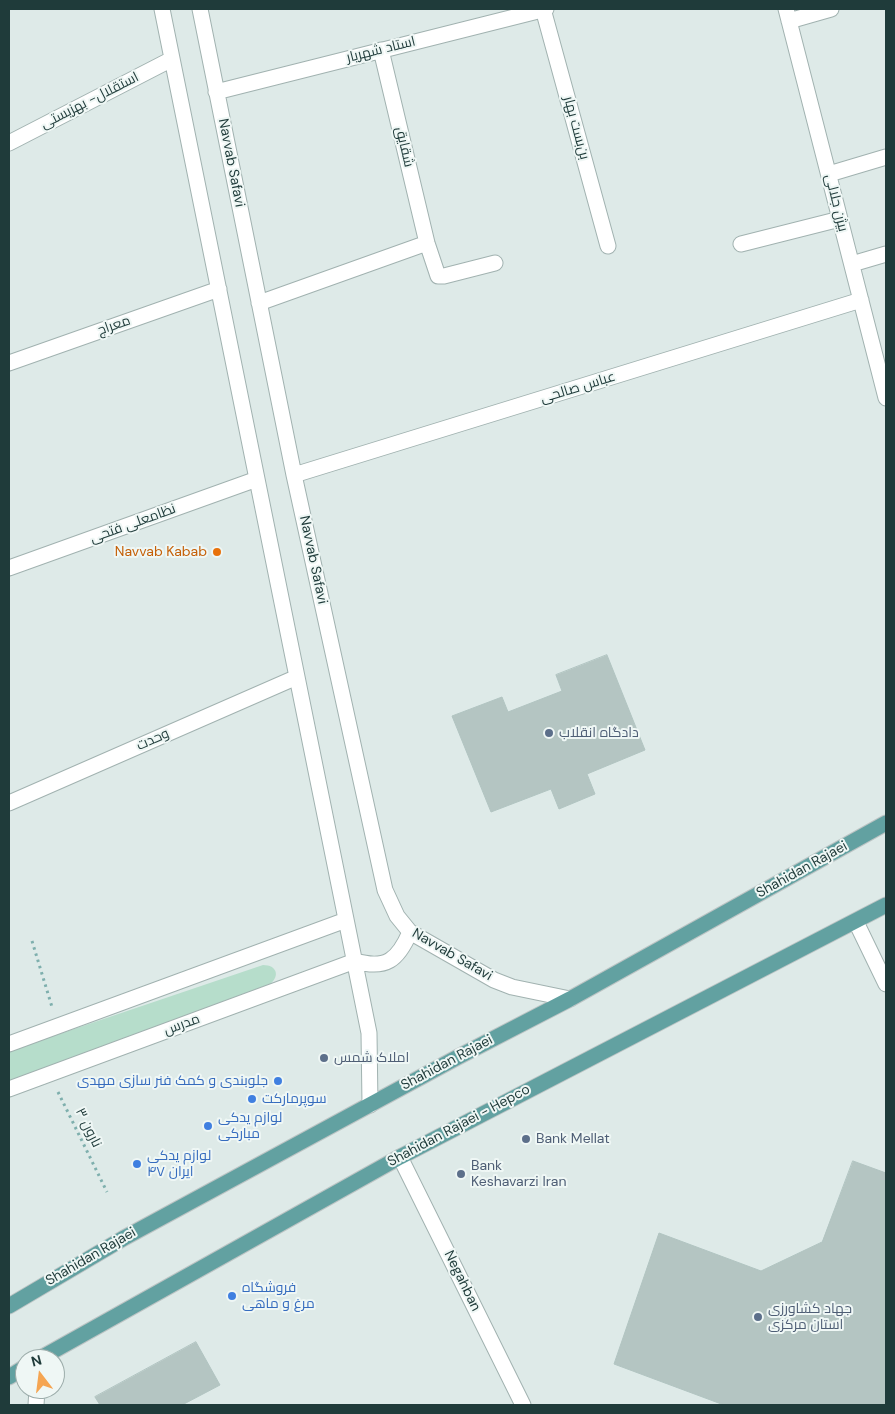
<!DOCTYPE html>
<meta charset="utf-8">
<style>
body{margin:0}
#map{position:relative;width:895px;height:1414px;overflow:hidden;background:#deeae8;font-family:"DM Sans",sans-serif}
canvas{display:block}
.frame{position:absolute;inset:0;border:10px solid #1f3b3a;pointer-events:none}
.north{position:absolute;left:15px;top:1349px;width:50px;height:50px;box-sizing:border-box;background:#eff7f5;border:1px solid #9cacaa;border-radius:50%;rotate:345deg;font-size:14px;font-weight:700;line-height:20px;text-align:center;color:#1f3b3a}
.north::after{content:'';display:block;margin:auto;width:18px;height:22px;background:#f5a552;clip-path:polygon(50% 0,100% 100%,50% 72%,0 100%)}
</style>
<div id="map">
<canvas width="895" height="1414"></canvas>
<div class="frame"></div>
<div class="north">N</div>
</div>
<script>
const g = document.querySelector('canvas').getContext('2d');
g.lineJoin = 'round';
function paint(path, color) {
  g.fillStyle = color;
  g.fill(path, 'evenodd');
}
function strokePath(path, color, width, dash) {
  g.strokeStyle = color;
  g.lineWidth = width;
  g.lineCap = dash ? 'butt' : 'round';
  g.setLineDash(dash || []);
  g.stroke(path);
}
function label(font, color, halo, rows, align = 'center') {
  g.font = font + ' "DM Sans",Cairo,sans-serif';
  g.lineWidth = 4;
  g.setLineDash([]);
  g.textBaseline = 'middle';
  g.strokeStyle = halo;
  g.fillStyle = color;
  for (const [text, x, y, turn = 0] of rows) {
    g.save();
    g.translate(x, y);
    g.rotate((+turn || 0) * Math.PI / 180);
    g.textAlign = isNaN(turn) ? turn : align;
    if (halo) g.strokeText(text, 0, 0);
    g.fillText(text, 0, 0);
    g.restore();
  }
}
const green = new Path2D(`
 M263,965C277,965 280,976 270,984L9,1081V1051Z`);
const building = new Path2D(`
 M607,655L645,750L587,774L595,794L559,809L551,789L491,812L452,716L502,697L508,712L562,691L556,675Z
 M853,1161L886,1173V1405H724L614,1364L659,1233L761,1271L822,1242Z
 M196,1342L220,1385L182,1405H100L95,1397Z`);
const path = new Path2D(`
 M32,941L52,1007
 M58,1092L107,1192`);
const minor = new Path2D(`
 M162,9L369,1033L370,1105
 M200,9L294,475L385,890L397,916L410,932L494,980L512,987L570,999
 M543,9L608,246
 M786,9L886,398
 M789,21L831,9
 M381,50L427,243L438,276H444L495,263
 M216,92L546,9
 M9,143L172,59
 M829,174L886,157
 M741,244L840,219
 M852,264L886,254
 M259,303L427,243
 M9,363L219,289
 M294,475L861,300
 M9,568L257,479
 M9,803L297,677
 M856,922L886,984
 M9,1044L346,920
 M9,1089L355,961C386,970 398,960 410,932
 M400,1157L523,1405
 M36,1405L37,1389`);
const major = new Path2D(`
 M9,1306L124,1238L458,1057L570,999L886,823
 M39,1359L400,1157L886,905
 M9,1377L25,1367`);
const markers = [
 [217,552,5,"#e8710a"],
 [549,733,5,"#5c6f8a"],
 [324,1058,5,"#5c6f8a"],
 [278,1081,5,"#3f7fe0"],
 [252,1099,5,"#3f7fe0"],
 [208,1126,5,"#3f7fe0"],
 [526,1139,5,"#5c6f8a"],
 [137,1164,5,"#3f7fe0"],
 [461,1174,5,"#5c6f8a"],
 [232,1296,5,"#3f7fe0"],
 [758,1317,5,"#5c6f8a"]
];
const streetNames = [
 ["استاد شهریار",381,50,-14],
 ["استقلال- بهزیستی",90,101,-27],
 ["بن‌بست بهار",576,128,75],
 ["شقایق",404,147,77],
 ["Navvab Safavi",231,163,79],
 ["بیژن جلالی",836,203,76],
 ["معراج",114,326,-19],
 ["عباس صالحی",578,388,-17],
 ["نظامعلی فتحی",133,524,-20],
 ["Navvab Safavi",313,560,78],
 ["وحدت",153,740,-24],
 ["Shahidan Rajaei",802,870,-29],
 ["Navvab Safavi",452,955,30],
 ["مدرس",182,1025,-20],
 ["Shahidan Rajaei",447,1063,-28],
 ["Shahidan Rajaei - Hepco",459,1126,-28],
 ["نارون ۳",88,1128,64],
 ["Shahidan Rajaei",91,1257,-30],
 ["Negahban",462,1281,64]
];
const foodNames = [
 ["Navvab Kabab",207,552]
];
const serviceNames = [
 ["دادگاه انقلاب",559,733],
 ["املاک شمس",334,1058],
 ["Bank Mellat",536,1139],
 ["Bank",471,1166],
 ["Keshavarzi Iran",471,1182],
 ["جهاد کشاورزی",768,1309],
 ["استان مرکزی",768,1325]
];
const shopNames = [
 ["جلوبندی و کمک فنر سازی مهدی",268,1081,"right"],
 ["سوپرمارکت",262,1099],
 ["لوازم یدکی",218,1118],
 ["مبارکی",218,1134],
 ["لوازم یدکی",147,1156],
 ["ایران ۴۷",147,1172],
 ["فروشگاه",242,1288],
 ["مرغ و ماهی",242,1304]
];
paint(green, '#b6ddcb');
paint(building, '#b4c5c2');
strokePath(building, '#b1c4c1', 1);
strokePath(minor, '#a1b2b0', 17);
strokePath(major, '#bcc4c4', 17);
strokePath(path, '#7eafad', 3, [2.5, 4]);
strokePath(minor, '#fff', 15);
strokePath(major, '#62a1a1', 15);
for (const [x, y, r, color] of markers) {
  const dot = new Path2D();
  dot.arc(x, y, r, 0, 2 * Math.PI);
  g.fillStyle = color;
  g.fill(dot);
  strokePath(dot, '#eff7f5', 2);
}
label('14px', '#1f3b3a', '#eff7f5', streetNames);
label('14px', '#c56008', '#eff7f5', foodNames, 'right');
label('14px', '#4e5e75', '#eff7f5', serviceNames, 'left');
label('14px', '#366cbe', '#eff7f5', shopNames, 'left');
</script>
